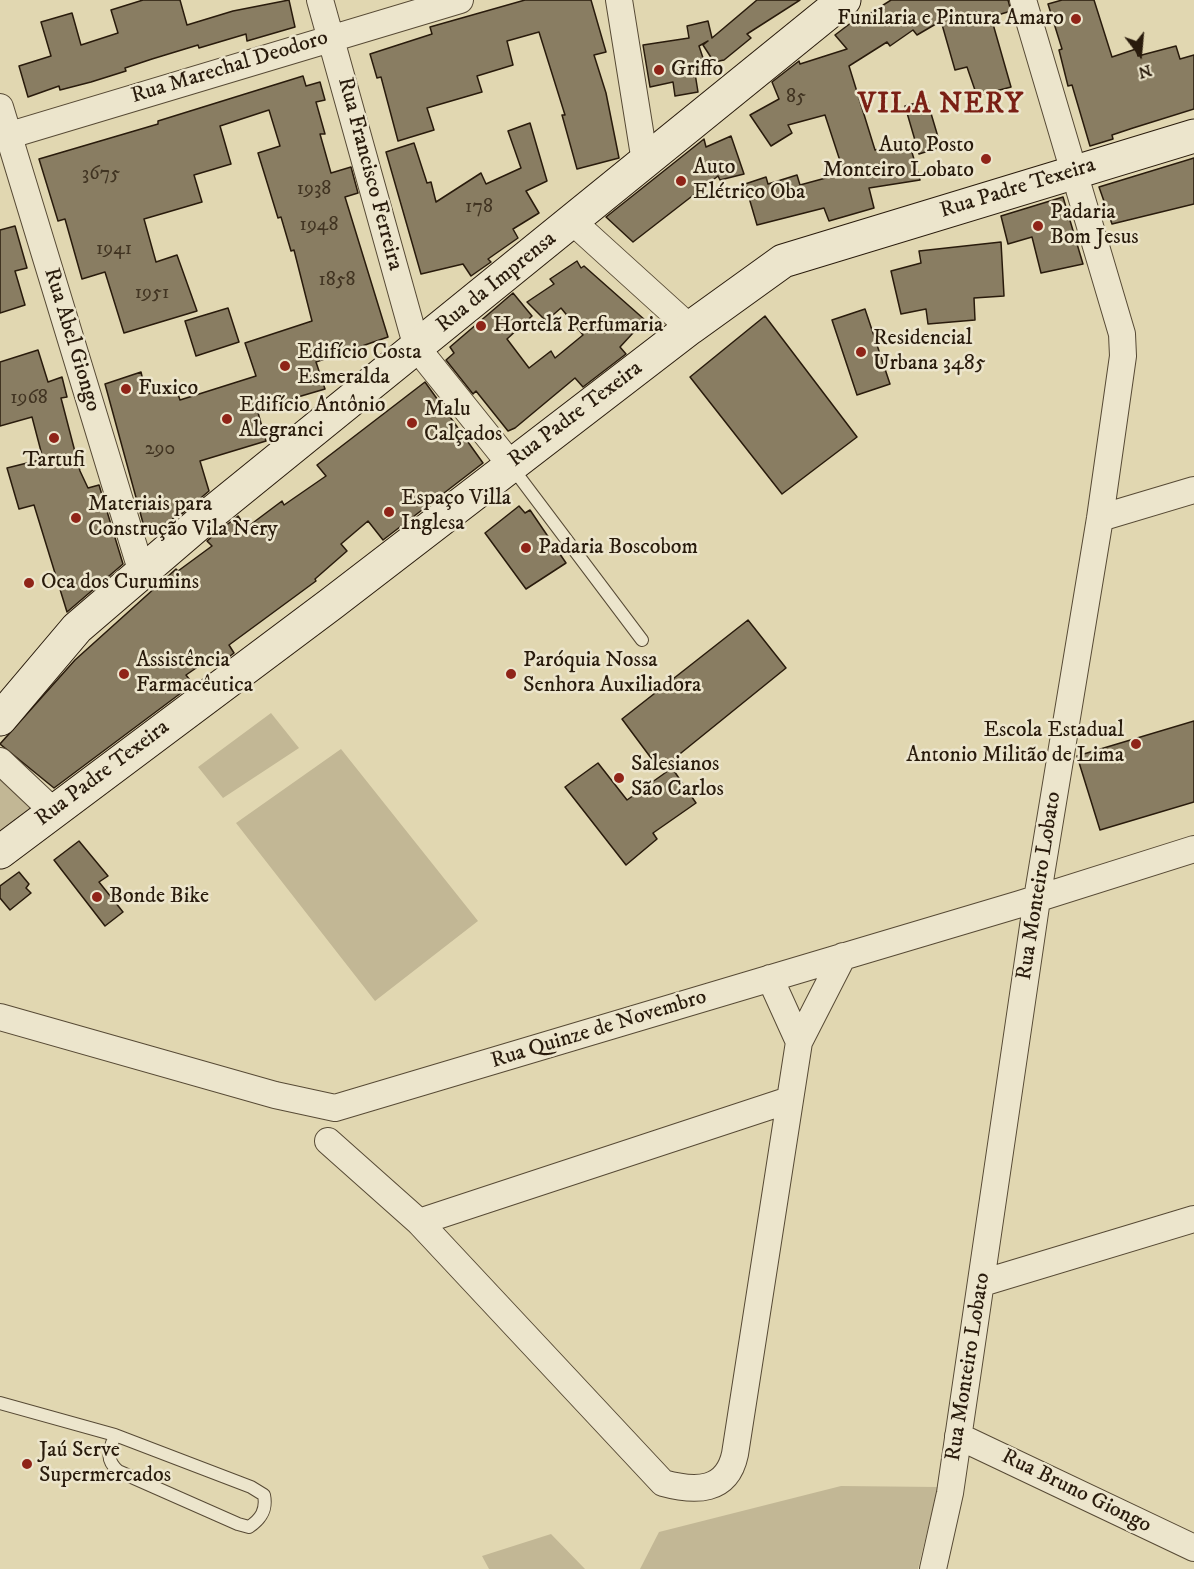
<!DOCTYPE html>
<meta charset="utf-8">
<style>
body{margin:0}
#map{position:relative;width:1194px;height:1569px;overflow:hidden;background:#e1d7b1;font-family:"IM FELL DW Pica",serif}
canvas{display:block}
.north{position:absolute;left:1110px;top:24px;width:60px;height:60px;-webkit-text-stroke:4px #ece5cc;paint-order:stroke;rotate:164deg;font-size:16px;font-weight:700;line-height:24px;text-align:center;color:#291b0c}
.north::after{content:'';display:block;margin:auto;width:21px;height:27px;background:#291b0c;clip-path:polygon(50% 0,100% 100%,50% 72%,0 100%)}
</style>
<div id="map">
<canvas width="1194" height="1569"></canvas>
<div class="north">N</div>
</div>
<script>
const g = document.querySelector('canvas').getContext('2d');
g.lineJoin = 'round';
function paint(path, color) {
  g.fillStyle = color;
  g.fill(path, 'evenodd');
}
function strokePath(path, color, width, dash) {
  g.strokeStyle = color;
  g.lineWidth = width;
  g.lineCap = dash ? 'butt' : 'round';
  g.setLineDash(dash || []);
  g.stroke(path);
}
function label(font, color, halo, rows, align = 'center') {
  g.font = font + ' "IM FELL DW Pica",serif';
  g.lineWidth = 5;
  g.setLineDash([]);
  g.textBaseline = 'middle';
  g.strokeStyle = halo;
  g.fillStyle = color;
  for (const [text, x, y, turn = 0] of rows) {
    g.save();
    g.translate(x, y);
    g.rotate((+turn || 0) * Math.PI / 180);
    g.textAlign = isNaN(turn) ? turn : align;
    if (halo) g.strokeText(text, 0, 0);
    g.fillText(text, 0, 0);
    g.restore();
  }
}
const green = new Path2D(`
 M271,713L299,748L223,798L198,767Z
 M341,749L478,921L375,1001L236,823Z
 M0,767L32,806L30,818L0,842Z
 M841,1486L938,1487L918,1569H640L659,1532Z
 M551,1534L585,1569H489L482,1556Z`);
const building = new Path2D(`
 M143,0H180L187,25L233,11L289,0L295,27L247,41L246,34L199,48L198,45L152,59L125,68L126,71L91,82L60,90L59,86L28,97L19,66L51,56L41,22L72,13L81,45L118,33L111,10Z
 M525,0H591L606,52L594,55L606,93L619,158L577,169L562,115H565L539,32L507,41L513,65L477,76L482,92L427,108L434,130L398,141L381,77L377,78L370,54L432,34L430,27Z
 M757,0H800L747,34L751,38L724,60L714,62L703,45L708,41L699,46L705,64L694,67L698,92L675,96L673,82L650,87L643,45L689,38L687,26L708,21L712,38Z
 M891,0H1008L1011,11L991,17L1011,87L977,96L967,67L955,70L941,21L917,35L913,30L890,46L887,42L849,66L875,150L909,142L920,180L869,188L874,208L829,221L824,208L757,225L745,184L766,177L768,184L797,175L800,185L844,173L825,115L788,125L792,133L771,146L750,115L779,99L772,82L799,61L800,64L847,49L835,35L856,19L858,21Z
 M1062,0H1094L1112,57L1136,49L1138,56L1176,46L1180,59L1194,55V109L1133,128L1112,135L1113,139L1090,146L1072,85L1068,86L1059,50L1062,49L1048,4Z
 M303,76L306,86L320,82L325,100L316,102L325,134H320L331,173L351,167L358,193L345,197L388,337L316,362L325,389L257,409L266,441L200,461L209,491L183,513L146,534L105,384L141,372L146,394L175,385L180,400L256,376L245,343L312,321L294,250L291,251L281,217L278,218L258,153L280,146L269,110L220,126L231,164L194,175L202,202L144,219L156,262L177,255L197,311L124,333L105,272L82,279L65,219L58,221L39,159L158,124V121Z
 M927,100L941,147L919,154L905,106Z
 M530,123L547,181L526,191L539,213L513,229L518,238L488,259L491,262L471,276L463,264L421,274L386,152L414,143L427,183L431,182L436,202L481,173L486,184L521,168L508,131Z
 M731,136L744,174L720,180L718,176L633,242L606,217L704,139L706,147Z
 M1194,158V204L1112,224L1099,187Z
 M1063,197L1083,264L1041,273L1032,237L1008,244L1001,216Z
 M15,226L27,268L15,271L25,305L0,313V230Z
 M1001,242L1004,296L974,298L975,320L928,324L926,309L901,314L891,271L921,263L919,251Z
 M577,261L581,268L584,266L645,320L620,347L626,354L583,387L575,378L515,428L508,431L476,391L473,394L446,360L454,353L450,347L513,293L532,316L507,339L529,368L551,351L555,358L583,335L561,308L546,321L527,302L554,284L550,279Z
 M228,308L239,342L196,356L185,321Z
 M865,309L890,384L857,395L832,320Z
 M765,316L857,437L782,494L690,377Z
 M38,350L48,382L62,377L67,397L61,398L80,471L88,488L99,485L123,564L67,612L34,505L19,509L7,468L43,459L32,417L0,426V362Z
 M425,382L483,463L383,540L368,521L341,544L347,551L315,579L316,581L229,645L234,653L221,663L215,655L186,675L193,684L54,788L0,744L75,660L176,569L178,571L212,546L207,541L215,534L238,516L246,528L282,501L284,505L326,476L317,465Z
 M519,506L525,513L530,510L566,563L526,589L485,533Z
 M748,620L786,668L660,770L622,719Z
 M1194,721V802L1100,830L1077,756Z
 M598,763L627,800L672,768L696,803L653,833L657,839L626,865L565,787Z
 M79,841L108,876L99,882L123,912L105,926L54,860Z
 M19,872L29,884L26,888L31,893L10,910L0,898V886Z`);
const lane = new Path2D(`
 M511,466L642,640
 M0,1403L115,1435L251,1487L264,1495C267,1510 261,1519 249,1527L238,1524L118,1471C105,1459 109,1451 115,1435`);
const street = new Path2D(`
 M320,0L417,348L511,465
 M619,0L645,162
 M0,107L142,573
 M0,138L460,0
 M572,221L690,328
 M1100,518L1194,490
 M0,761L53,811
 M770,978L799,1042
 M0,1017L275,1095L335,1108L1020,904L1194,849
 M328,1141L419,1222L663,1483C696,1492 727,1492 735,1454L799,1042L843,956
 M419,1222L789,1100
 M982,1283L1194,1219
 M958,1436L1194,1548
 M933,1569L950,1493L1037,899L1100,518L1123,356L1122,334L1023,0`);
const secondary = new Path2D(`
 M0,719L77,628L203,520L844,0
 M0,852L331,604L690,328L783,261L1194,136`);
const markers = [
 [1076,19,6,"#8f2418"],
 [659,70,6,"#8f2418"],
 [986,159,6,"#8f2418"],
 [681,181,6,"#8f2418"],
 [1038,226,6,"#8f2418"],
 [481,326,6,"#8f2418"],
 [861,352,6,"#8f2418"],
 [285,366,6,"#8f2418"],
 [126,389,6,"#8f2418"],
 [227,419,6,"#8f2418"],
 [412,423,6,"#8f2418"],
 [54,438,6,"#8f2418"],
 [389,512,6,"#8f2418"],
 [76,518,6,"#8f2418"],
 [526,548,6,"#8f2418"],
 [29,583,6,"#8f2418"],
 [124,674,6,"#8f2418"],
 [511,674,6,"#8f2418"],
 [1136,744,6,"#8f2418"],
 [619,778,6,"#8f2418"],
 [97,897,6,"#8f2418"],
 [27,1464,6,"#8f2418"]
];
const numberNames = [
 ["85",796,98],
 ["3675",101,175],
 ["1938",314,190],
 ["178",479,208],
 ["1948",319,226],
 ["1941",114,250],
 ["1858",337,281],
 ["1951",152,294],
 ["1968",29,399],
 ["290",160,450]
];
const poiNames = [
 ["Funilaria e Pintura Amaro",1064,19,"right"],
 ["Griffo",671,70],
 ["Auto Posto",974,146,"right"],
 ["Monteiro Lobato",974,171,"right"],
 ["Auto",693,168],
 ["Elétrico Oba",693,193],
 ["Padaria",1050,213],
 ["Bom Jesus",1050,238],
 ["Hortelã Perfumaria",493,326],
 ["Residencial",873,339],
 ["Urbana 3485",873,364],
 ["Edifício Costa",297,353],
 ["Esmeralda",297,378],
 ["Fuxico",138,389],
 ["Edifício Antônio",239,406],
 ["Alegranci",239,431],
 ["Malu",424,410],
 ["Calçados",424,435],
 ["Tartufi",54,461,"center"],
 ["Espaço Villa",401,499],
 ["Inglesa",401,524],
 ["Materiais para",88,505],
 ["Construção Vila Nery",88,530],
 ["Padaria Boscobom",538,548],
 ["Oca dos Curumins",41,583],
 ["Assistência",136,661],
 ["Farmacêutica",136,686],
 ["Paróquia Nossa",523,661],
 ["Senhora Auxiliadora",523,686],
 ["Escola Estadual",1124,731,"right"],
 ["Antonio Militão de Lima",1124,756,"right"],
 ["Salesianos",631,765],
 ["São Carlos",631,790],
 ["Bonde Bike",109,897],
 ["Jaú Serve",39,1451],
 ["Supermercados",39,1476]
];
const streetNames = [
 ["Rua Marechal Deodoro",230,68,-17],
 ["Rua Francisco Ferreira",369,174,75],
 ["Rua Padre Texeira",1018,189,-17],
 ["Rua da Imprensa",497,283,-39],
 ["Rua Abel Giongo",71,340,73],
 ["Rua Padre Texeira",576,415,-37],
 ["Rua Padre Texeira",103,774,-37],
 ["Rua Monteiro Lobato",1040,886,-81],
 ["Rua Quinze de Novembro",599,1030,-17],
 ["Rua Monteiro Lobato",969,1367,-81],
 ["Rua Bruno Giongo",1076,1492,26]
];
const districtNames = [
 ["VILA NERY",941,106]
];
paint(green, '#c2b795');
paint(building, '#897d62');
strokePath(building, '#291b0c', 1.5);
strokePath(lane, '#574a35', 14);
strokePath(street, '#574a35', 28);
strokePath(secondary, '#291b0c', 35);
strokePath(lane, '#ece5cc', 12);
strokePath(street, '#ece5cc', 26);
strokePath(secondary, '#ece5cc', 33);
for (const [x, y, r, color] of markers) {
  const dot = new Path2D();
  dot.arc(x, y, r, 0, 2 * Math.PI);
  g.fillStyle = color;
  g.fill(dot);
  strokePath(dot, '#ece5cc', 2);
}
label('20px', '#413422', null, numberNames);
label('22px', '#291b0c', '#ece5cc', poiNames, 'left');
label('22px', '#291b0c', '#ece5cc', streetNames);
g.letterSpacing = '1.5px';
label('bold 28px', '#7a1f14', '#ece5cc', districtNames);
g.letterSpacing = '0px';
</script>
